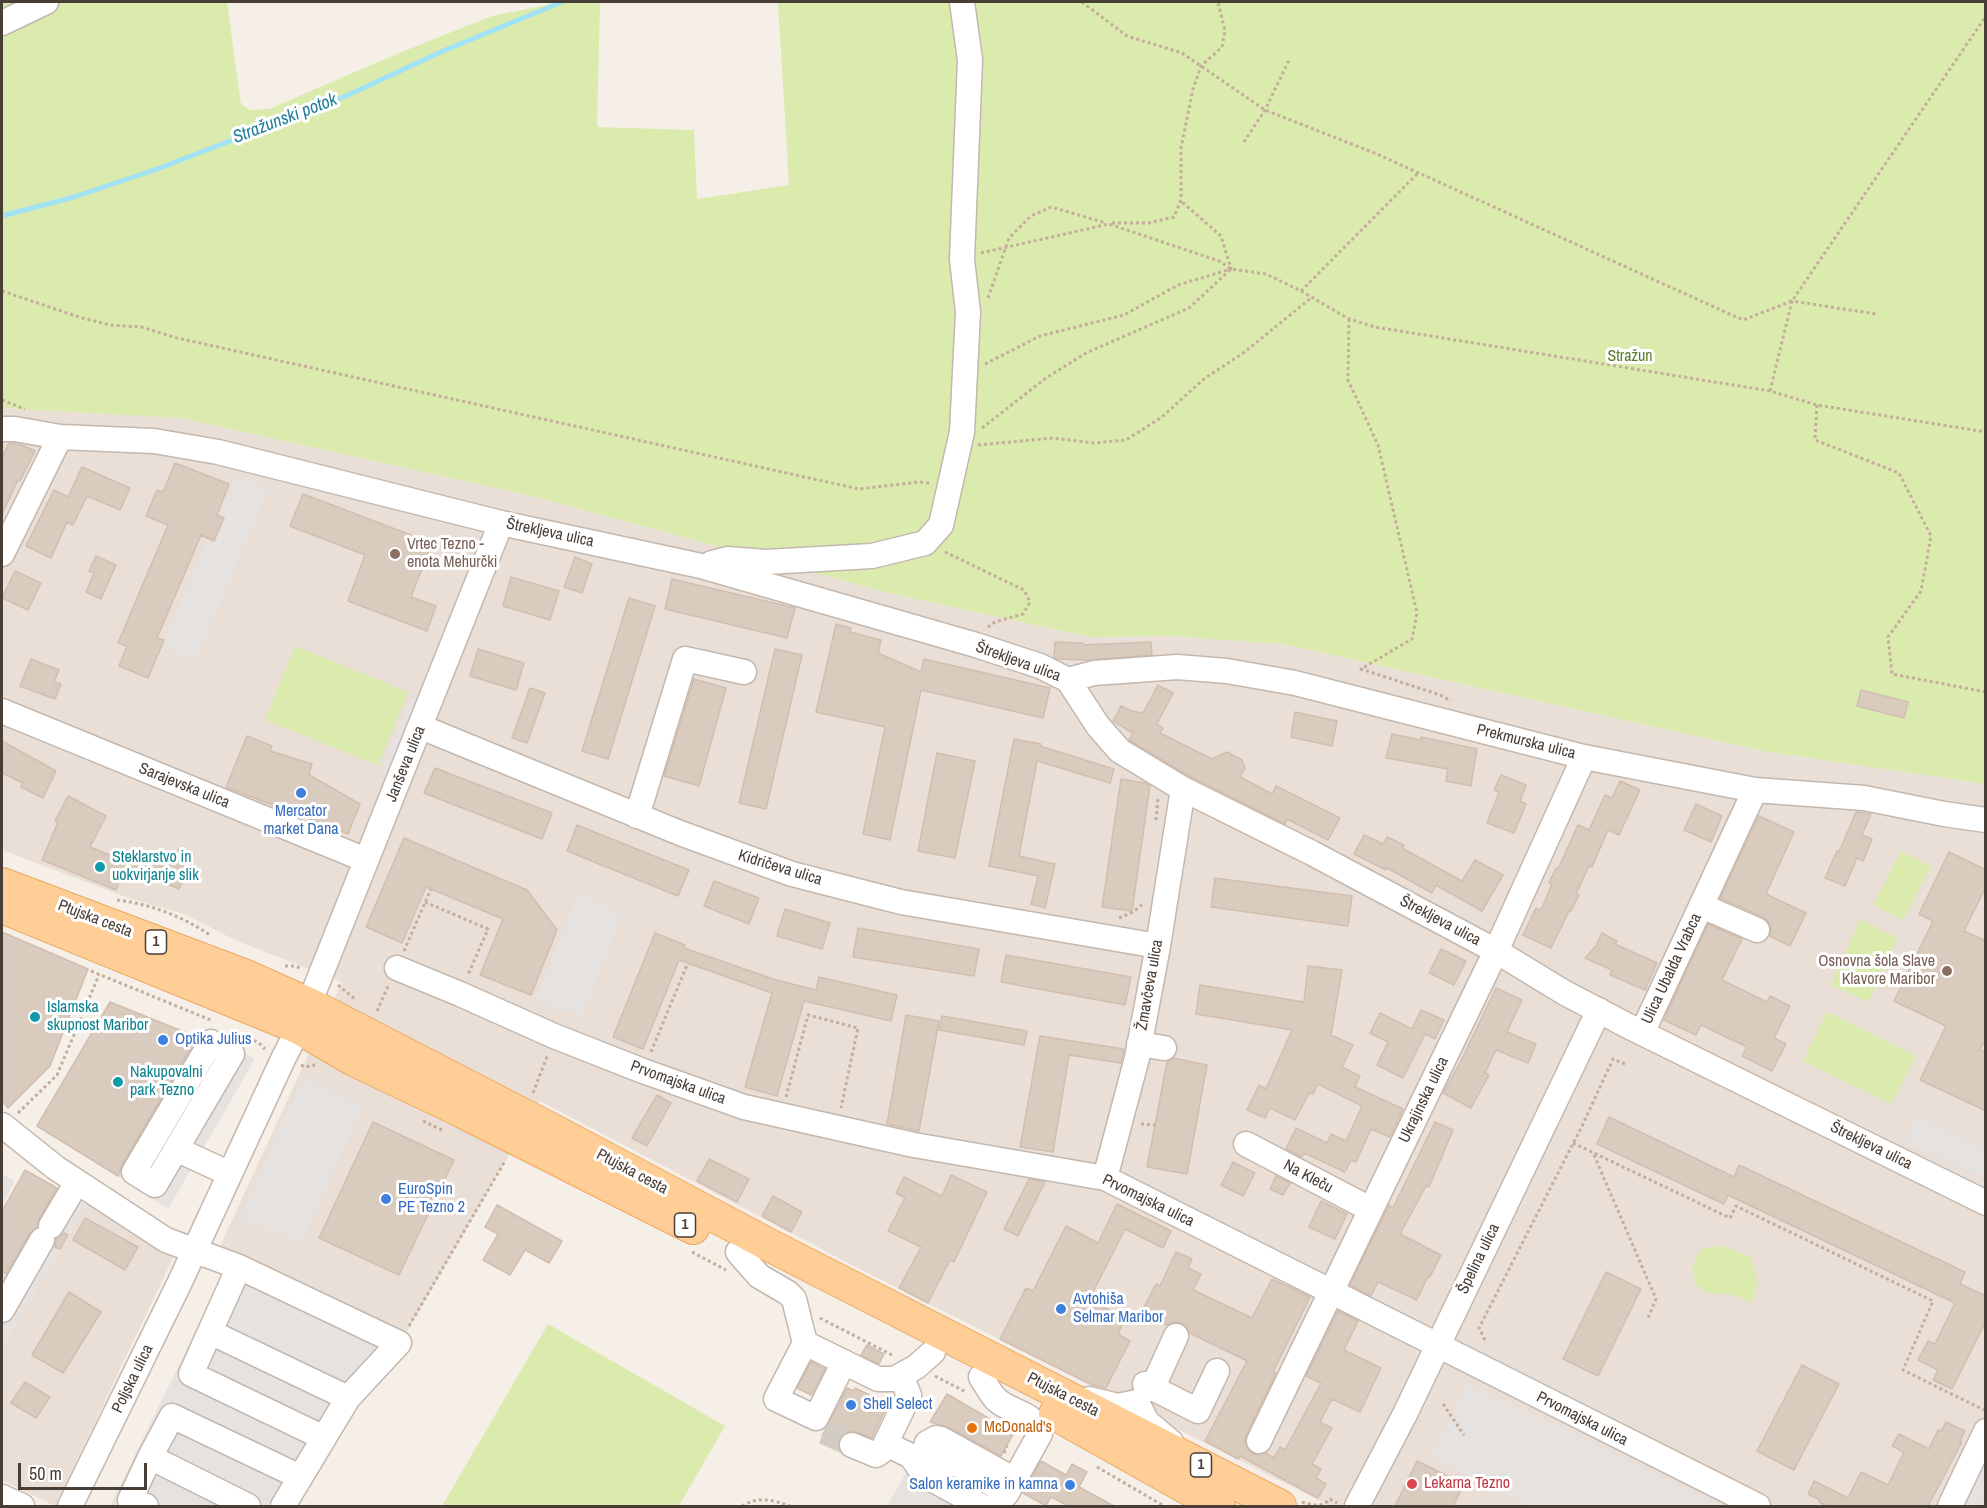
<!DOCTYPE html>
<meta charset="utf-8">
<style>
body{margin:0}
#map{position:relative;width:1987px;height:1508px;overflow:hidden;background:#f5efe8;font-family:"Archivo Narrow",sans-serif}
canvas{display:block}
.frame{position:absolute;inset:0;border:3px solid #493e36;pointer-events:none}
.scale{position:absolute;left:18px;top:1463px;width:129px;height:27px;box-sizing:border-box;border:3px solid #493e36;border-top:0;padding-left:8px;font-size:18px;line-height:21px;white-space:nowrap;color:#493e36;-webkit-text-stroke:4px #fff;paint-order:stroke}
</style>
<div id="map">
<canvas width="1987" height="1508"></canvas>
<div class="frame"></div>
<div class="scale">50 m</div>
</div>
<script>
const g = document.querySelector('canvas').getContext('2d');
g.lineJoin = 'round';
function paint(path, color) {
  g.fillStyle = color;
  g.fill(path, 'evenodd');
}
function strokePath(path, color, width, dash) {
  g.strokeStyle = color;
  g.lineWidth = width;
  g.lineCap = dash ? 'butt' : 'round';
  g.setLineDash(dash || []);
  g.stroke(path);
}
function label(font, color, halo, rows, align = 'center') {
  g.font = font + ' "Archivo Narrow",sans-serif';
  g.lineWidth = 6;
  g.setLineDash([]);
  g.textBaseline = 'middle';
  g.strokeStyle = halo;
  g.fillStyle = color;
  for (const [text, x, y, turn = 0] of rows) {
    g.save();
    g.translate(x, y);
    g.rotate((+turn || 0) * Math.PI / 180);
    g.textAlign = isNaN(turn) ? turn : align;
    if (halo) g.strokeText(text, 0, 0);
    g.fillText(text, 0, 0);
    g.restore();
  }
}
const residential = new Path2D(`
 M2,408L181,418L532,496L893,594L1090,637L1170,636L1283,644L1763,751L1985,784V1506H1330L852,1265L540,1101L393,1356L223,1268L220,1246L342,982L237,941L184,914L128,898L2,850Z
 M89,1200L173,1258L55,1506L2,1480V1347Z`);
const green = new Path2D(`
 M2,2H227L241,104L250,110L269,109L399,53L492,16L562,2H600L597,127L694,130L697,199L789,185L778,3L781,2H1985V784L1763,751L1283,644L1170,636L1090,637L893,594L532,496L181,418L2,408Z
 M295,646L408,692L378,765L265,720Z
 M1901,851L1931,866L1903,920L1873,905Z
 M1860,920L1898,938L1868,1002L1831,985Z
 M1827,1012L1916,1056L1891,1104L1803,1061Z
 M1722,1246L1751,1257L1758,1283L1751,1303L1733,1295L1704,1292L1695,1284L1692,1267L1701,1249Z
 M548,1324L725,1426L679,1506H442Z`);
const parking = new Path2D(`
 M237,474L269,488L195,662L161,648L208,538L223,518L219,516Z
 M413,692L424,696L391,776L381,771Z
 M578,894L623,912L582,1017L536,999Z
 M204,1030L255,1059L168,1209L118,1176Z
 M302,1079L363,1106L301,1245L240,1218Z
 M1917,1118L1985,1151V1166L1981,1176L1905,1141Z
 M2,1174L15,1181L2,1206Z
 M61,1190L87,1205L68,1235L43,1221Z
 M36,1236L60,1249L2,1347V1271L12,1277Z
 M224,1273L399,1343L388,1357L299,1506H110Z
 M1468,1383L1723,1506H1531L1431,1458Z
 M1985,1431V1486L1975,1506H1950Z
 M906,1473L966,1506H887Z`);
const stream = new Path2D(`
 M2,216L74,197L160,168L346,96L443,51L562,2`);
const building = new Path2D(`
 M9,443L22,445L35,451L20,481L18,480L2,514V457Z
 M175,463L229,484L217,515L224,518L214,541L201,535L157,638L164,640L148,678L119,666L127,646L118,643L168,525L146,516L157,490L163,492Z
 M82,467L130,488L120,510L87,496L73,525L67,522L51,558L26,546L54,490L68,497Z
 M303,494L432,543L411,597L436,606L427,631L348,601L365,555L290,526Z
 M96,556L116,565L101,599L86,592L94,573L89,571Z
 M575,557L592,564L582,593L564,587Z
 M15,571L41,583L28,610L2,598Z
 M511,577L559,591L550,620L503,606Z
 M672,579L795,608L787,638L665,609Z
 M629,598L655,606L608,759L582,751Z
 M836,624L851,628L850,632L881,640L878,653L921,672L924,659L1050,688L1043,718L921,690L890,840L863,834L885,727L816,712Z
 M1055,642L1083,643V645L1151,642L1152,655L1088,660L1057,659L1054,657Z
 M478,649L524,663L516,690L470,676Z
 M775,649L802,655L766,809L739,803Z
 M31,659L59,670L54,682L61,684L55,699L20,686Z
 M694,679L726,688L699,786L664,776Z
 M1158,685L1173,693L1157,724L1163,728L1160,733L1212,759L1227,752L1242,760L1245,768L1240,777L1272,794L1276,786L1340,818L1328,840L1287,819L1285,824L1215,789L1186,774L1129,740L1133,733L1113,721L1121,706L1132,711L1143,713Z
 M530,688L545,693L527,743L512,738Z
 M1861,690L1908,702L1904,718L1857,706Z
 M1295,712L1337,721L1332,746L1291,737Z
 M1392,734L1421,740V737L1477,749L1471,786L1446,781L1448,769L1386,758Z
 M247,736L272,746L270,751L312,764L309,775L360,804L348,834L226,787Z
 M1014,739L1041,744L1040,746L1114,769L1110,783L1037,761L1019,856L1055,864L1045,908L1031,904L1038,876L989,866Z
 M2,741L56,771L43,798L21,787L23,783L2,773Z
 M937,753L975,761L955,858L918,851Z
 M435,768L552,813L542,839L424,793Z
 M1501,775L1526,785L1520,801L1526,804L1514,833L1487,823L1499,792L1494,790Z
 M1121,779L1145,783L1150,786L1132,911L1102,907Z
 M1620,781L1640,790L1619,835L1608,830L1592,867L1589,866L1576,894L1579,895L1571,911H1569L1551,948L1523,935L1536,908L1541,910L1552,884L1549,883L1556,868L1558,869L1578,825L1589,830L1605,795L1612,798Z
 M68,796L106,816L90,847L127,862L116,890L42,860L58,822L55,821Z
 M1696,804L1722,816L1711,842L1684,830Z
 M1856,812L1871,814L1862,835L1872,839L1863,861L1857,858L1845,886L1825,878L1837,851L1839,852Z
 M1759,816L1794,832L1766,894L1806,913L1790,946L1770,936L1771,928L1769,922L1763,917L1720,898Z
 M577,825L689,870L678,896L567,851Z
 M1364,835L1383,844L1387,837L1404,845L1402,848L1462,881L1475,860L1503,875L1482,911L1436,885L1432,893L1387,868L1386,870L1354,854Z
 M404,838L527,890L557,930L531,995L480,975L503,919L426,887L402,943L366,927Z
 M179,848L194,855L179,889L127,866L135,849L172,865Z
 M1949,852L1986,870V887L1964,931L1986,941V1038L1980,1050L1986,1053V1111L1920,1080L1946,1026L1894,1001L1933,921L1919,914Z
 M1215,878L1352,896L1348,926L1211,907Z
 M714,881L759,898L749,924L704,906Z
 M785,909L830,923L822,949L777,936Z
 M1708,924L1742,939L1722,980L1767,1002L1770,996L1790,1006L1774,1038L1786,1044L1772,1071L1742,1056L1747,1047L1701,1025L1696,1035L1664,1020Z
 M858,928L979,949L974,976L853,957Z
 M2,932L88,969L50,1066L8,1108L2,1100Z
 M655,933L685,945L684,948L776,980L816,990L819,977L897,995L891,1021L804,1001L777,1096L745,1087L772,993L679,960L643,1049L613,1037Z
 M1602,933L1617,941L1615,944L1657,963L1645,990L1610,975L1612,970L1585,958L1596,946Z
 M1441,949L1466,961L1454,985L1429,973Z
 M1006,955L1131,977L1125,1005L1001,982Z
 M1308,966L1342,970L1331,1035L1353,1045L1342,1067L1360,1076L1355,1087L1403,1109L1390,1137L1371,1129L1356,1162L1351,1160L1345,1172L1304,1153L1302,1157L1286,1149L1296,1128L1327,1143L1331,1134L1346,1141L1362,1106L1318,1084L1313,1094L1309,1093L1295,1120L1270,1108L1265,1118L1247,1110L1259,1085L1266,1089L1292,1030L1196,1014L1200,985L1304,1002Z
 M1496,988L1522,1000L1507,1032L1536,1044L1528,1063L1496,1050L1485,1073L1489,1075L1471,1108L1443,1093L1461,1061Z
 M110,1002L197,1037L122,1165L118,1176L37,1126Z
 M1421,1010L1444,1020L1435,1039L1425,1034L1403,1078L1377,1065L1388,1042L1370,1033L1380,1013L1412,1029Z
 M906,1015L939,1021L919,1131L887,1124Z
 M942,1016L1027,1031L1024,1045L939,1030Z
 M1040,1036L1124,1049L1121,1063L1069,1055L1053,1152L1020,1147Z
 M1173,1058L1207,1065L1187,1174L1147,1167L1167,1062Z
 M657,1095L671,1103L647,1146L632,1138Z
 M1609,1117L1734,1177L1739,1165L1965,1272L1960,1284L1986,1296V1321L1952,1389L1933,1380L1938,1370L1918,1360L1928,1341L1935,1344L1955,1303L1728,1195L1724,1204L1597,1144Z
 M373,1122L454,1160L399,1275L319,1238Z
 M1435,1122L1453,1130L1429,1187L1426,1186L1400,1234L1441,1255L1430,1277L1428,1276L1417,1300L1378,1282L1371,1296L1350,1285L1389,1205L1393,1208Z
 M709,1159L749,1179L737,1202L697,1181Z
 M1233,1162L1255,1173L1243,1196L1221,1185Z
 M25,1170L57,1188L39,1219L37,1227L30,1233L6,1274L2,1271V1211Z
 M951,1175L987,1192L954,1262L950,1260L928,1303L899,1288L921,1247L888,1231L905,1198L896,1193L904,1177L942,1196Z
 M1276,1176L1290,1183L1283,1195L1270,1189Z
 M1029,1179L1045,1182L1018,1236L1004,1229Z
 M773,1196L802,1212L791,1232L762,1216Z
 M1321,1201L1347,1214L1335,1239L1309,1227Z
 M1117,1204L1171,1231L1163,1248L1125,1229L1089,1300L1125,1318L1118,1334L1130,1341L1106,1388L1092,1385L1000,1339L1026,1288L1033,1291L1066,1226L1098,1243Z
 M497,1205L562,1241L549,1263L525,1250L510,1275L483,1260L498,1234L485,1227Z
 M85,1218L138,1247L125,1270L73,1240Z
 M64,1233L68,1235L60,1249L55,1247L56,1239Z
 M1176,1252L1192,1259L1188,1268L1201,1274L1193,1290L1252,1318L1272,1279L1310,1297L1273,1372L1276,1373L1246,1435L1245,1441L1247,1448L1253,1454L1265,1453L1274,1458L1280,1447L1285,1450L1321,1383L1306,1376L1338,1311L1358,1321L1344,1350L1381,1368L1360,1412L1332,1399L1320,1422L1332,1428L1312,1464L1321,1469L1316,1478L1326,1484L1318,1498L1240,1456L1238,1459L1205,1441L1247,1361L1190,1333L1182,1323L1174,1322L1167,1325L1141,1313L1156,1284L1160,1286Z
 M1606,1272L1641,1289L1598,1376L1563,1359Z
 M69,1292L101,1312L63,1373L32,1355Z
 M867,1345L884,1354L879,1364L861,1355Z
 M811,1362L825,1369L811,1395L797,1388Z
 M1802,1365L1839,1384L1794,1470L1757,1451Z
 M25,1382L50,1397L36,1418L11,1403Z
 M847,1388L854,1391L855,1388L888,1404L872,1438L857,1432L850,1431L843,1434L838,1445L822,1436Z
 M947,1394L1014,1433L1001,1456L948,1427L930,1422Z
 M1946,1422L1965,1431L1960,1441L1962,1442L1928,1506H1827L1819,1502L1820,1500L1808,1494L1814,1481L1848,1498L1861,1472L1888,1485L1904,1452L1892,1446L1899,1434L1929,1449L1938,1430L1941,1431Z
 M1041,1461L1066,1475L1072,1464L1087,1472L1079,1487L1114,1506H1068L1051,1497L1046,1506L1023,1493Z
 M1417,1461L1464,1484L1453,1506H1395Z`);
const minorTunnel = new Path2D(`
 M824,1432L852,1445`);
const path = new Path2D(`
 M1082,2L1127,36L1182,53L1265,110L1377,154L1743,320L1792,301L1986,16
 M1244,142L1265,110L1290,58
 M1112,223H1149L1174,217L1181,200V148L1193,89L1201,66L1222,47L1225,31L1218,2
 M981,253L1109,224L1219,261L1231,269L1266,274L1301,291L1349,319L1375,327L1770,391L1817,405L1986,432
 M2,291L82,318L110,325L141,327L177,338L859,489L919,482L930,483
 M1301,291L1418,173
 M988,298L1009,238L1031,216L1051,207L1106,223
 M1349,319L1348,380L1378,445L1417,613L1412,639L1361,669L1440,695L1451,701
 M985,364L1040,336L1124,315L1178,285L1231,269L1221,236L1181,201
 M1770,391L1792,301L1876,314
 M2,400L25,409
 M1817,405L1815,440L1899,473L1931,536L1921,591L1888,637L1892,674L1986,692
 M982,428L1046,378L1086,353L1189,308L1230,270
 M978,445L1053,438L1094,443L1126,440L1162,417L1205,378L1242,354L1311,298
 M945,552L1024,590L1030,602L1023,614L995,622L988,627
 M1156,820L1158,797
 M117,900C150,904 182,916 210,935
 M425,902L488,929L468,975
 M1119,918L1133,912L1144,903
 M404,951L431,889
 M285,966H295L302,969
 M91,971L213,1021
 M338,985L356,1000
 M377,1011L389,984
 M243,1035L259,1043L265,1049
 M651,1052L687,965
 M301,1065L305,1067L315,1065
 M533,1093L548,1054
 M786,1097L808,1015L858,1028L841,1108
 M18,1113L57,1075L99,975
 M423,1121L444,1131
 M1141,1124L1155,1125
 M1573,1143L1730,1218L1736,1206L1933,1301L1903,1370L1984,1410
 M1594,1155L1656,1299L1648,1318
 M692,1252L726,1270
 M820,1318L894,1356
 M409,1326L505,1161
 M1485,1340L1479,1328L1582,1126L1613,1059L1627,1065
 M935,1376L966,1392
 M1443,1404L1464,1435
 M1004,1453L1007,1446
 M1097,1467L1164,1506
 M1302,1502C1311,1505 1322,1508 1330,1499L1337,1503
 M742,1506C758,1496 773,1500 790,1506`);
const minor = new Path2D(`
 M2,23L46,2
 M2,429H15L60,437L154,441L218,452L501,523L701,566L976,645L1040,666L1068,680L1098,726L1120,751L1183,789L1312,853L1496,951L1565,993L1632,1028L1986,1203
 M2,554L60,437
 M712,563L727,559L766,562L872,556L925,543L941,525L962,432L968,312L962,259L970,60L962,2
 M1068,680L1094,673L1177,667L1227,671L1295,683L1584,757L1755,790L1864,798L1944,814L1986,820
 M2,711L366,860
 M421,727L680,833L792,874L901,902L1158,946
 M637,816L685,659L744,672
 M1702,906L1757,930
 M397,968L460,994L554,1036L643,1071L744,1107L914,1145L1105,1178L1758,1506
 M309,1004L501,523
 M1642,1033L1755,790
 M211,1042L232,1054L155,1185L134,1172Z
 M1139,1044L1164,1048
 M2,1125L56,1168L166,1240L239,1267L399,1343L348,1398L283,1506
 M1246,1144L1370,1209
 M176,1149L230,1174
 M1105,1178L1137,1058L1158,946L1183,789
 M51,1226L77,1182
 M738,1252L759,1276L788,1293L794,1299L805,1343L878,1379H894L916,1367L933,1352
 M239,1267L191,1374L324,1438
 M2,1310L42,1240
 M210,1332L348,1398
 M805,1343L776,1399L816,1418L844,1362
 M981,1377C985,1383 989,1391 994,1397C1007,1413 1036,1411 1040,1434L1007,1493L995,1506
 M1145,1384L1198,1411L1217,1371
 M1152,1389L1176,1336
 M1089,1399L1118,1406L1137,1402L1147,1422L1171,1442
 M1259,1441L1496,951L1584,757
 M886,1444L911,1456L924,1475L981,1506
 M852,1445L876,1455L882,1451L909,1395L901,1376
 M150,1457L248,1506
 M1007,1493L962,1466C947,1461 918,1469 927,1443L936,1438L941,1439L1015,1480
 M2,1497L22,1506
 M70,1506L179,1284L284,1057L299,1028
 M146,1506L130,1500L150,1457L172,1416L300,1477
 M1357,1506L1405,1414L1599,1010
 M1950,1506L1986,1431`);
const major = new Path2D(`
 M2,884L246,976L309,1004L564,1136L771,1246L1280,1506
 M2,907L299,1028L354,1060L457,1109L693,1228
 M1055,1414L1219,1506`);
const markers = [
 [395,554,6,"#8d6e63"],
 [301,793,6,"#3f7fe0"],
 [100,867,6,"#0f9aa8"],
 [1947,971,6,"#8d6e63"],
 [35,1017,6,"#0f9aa8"],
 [163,1040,6,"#3f7fe0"],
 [118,1082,6,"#0f9aa8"],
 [386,1199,6,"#3f7fe0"],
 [1061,1309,6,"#3f7fe0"],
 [851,1405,6,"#3f7fe0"],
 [972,1428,6,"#e8710a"],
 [1412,1484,6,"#e0444e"],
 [1070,1485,6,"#3f7fe0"]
];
const shields = [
 [156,942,21],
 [685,1225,21],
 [1201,1465,21]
];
const shieldNames = [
 ["1",156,942],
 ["1",685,1225],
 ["1",1201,1465]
];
const parkNames = [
 ["Stražun",1630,357]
];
const streetNames = [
 ["Štrekljeva ulica",550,533,12],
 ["Štrekljeva ulica",1018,662,20],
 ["Prekmurska ulica",1526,742,14],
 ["Janševa ulica",406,764,-68],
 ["Sarajevska ulica",184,786,22],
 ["Kidričeva ulica",780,868,17],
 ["Ptujska cesta",95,919,21],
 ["Štrekljeva ulica",1440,921,28],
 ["Ulica Ubalda Vrabca",1672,969,-65],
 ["Žmavčeva ulica",1150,985,-80],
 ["Prvomajska ulica",678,1083,20],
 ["Ukrajinska ulica",1424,1100,-64],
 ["Štrekljeva ulica",1871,1146,26],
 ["Ptujska cesta",632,1172,28],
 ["Na Kleču",1308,1177,28],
 ["Prvomajska ulica",1148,1201,26],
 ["Špelina ulica",1479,1259,-64],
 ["Poljska ulica",133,1379,-64],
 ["Ptujska cesta",1063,1395,27],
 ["Prvomajska ulica",1582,1419,27]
];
const educationNames = [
 ["Vrtec Tezno -",407,545],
 ["enota Mehurčki",407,563],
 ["Osnovna šola Slave",1935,962,"right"],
 ["Klavore Maribor",1935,980,"right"]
];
const shopNames = [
 ["Mercator",301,812,"center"],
 ["market Dana",301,830,"center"],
 ["Optika Julius",175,1040],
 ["EuroSpin",398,1190],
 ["PE Tezno 2",398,1208],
 ["Avtohiša",1073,1300],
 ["Selmar Maribor",1073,1318],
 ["Shell Select",863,1405],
 ["Salon keramike in kamna",1058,1485,"right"]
];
const cultureNames = [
 ["Steklarstvo in",112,858],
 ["uokvirjanje slik",112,876],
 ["Islamska",47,1008],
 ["skupnost Maribor",47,1026],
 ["Nakupovalni",130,1073],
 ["park Tezno",130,1091]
];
const foodNames = [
 ["McDonald's",984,1428]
];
const healthNames = [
 ["Lekarna Tezno",1424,1484]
];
const waterNames = [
 ["Stražunski potok",285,119,-21]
];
paint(residential, '#e9dfd6');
paint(green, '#dbebae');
paint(parking, '#e6e2e0');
strokePath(stream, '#a1e2f5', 5);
paint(building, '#dacbbf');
strokePath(building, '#d2beaf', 1.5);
strokePath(minorTunnel, '#d3ccc4', 24, [24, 12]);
strokePath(minor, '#c4b7ad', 27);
strokePath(major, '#eba860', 34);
strokePath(path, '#c4ad9a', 3, [3, 3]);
strokePath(minor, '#fff', 24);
strokePath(major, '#ffce97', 32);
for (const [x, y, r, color] of markers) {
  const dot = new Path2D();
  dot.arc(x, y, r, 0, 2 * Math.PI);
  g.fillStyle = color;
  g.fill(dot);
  strokePath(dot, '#fff', 2);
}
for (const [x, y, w] of shields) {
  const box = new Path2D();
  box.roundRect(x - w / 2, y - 12, w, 24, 4.5);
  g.fillStyle = '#fff';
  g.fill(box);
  strokePath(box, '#493e36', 1.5);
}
label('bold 15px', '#493e36', null, shieldNames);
label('16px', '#577f25', '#fff', parkNames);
label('16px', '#493e36', '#fff', streetNames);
label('16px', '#785e54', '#fff', educationNames, 'left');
label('16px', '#366cbe', '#fff', shopNames, 'left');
label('16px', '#0d838f', '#fff', cultureNames, 'left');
label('16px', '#c56008', '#fff', foodNames, 'left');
label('16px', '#be3a42', '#fff', healthNames, 'left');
label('italic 18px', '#237d9a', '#fff', waterNames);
</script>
